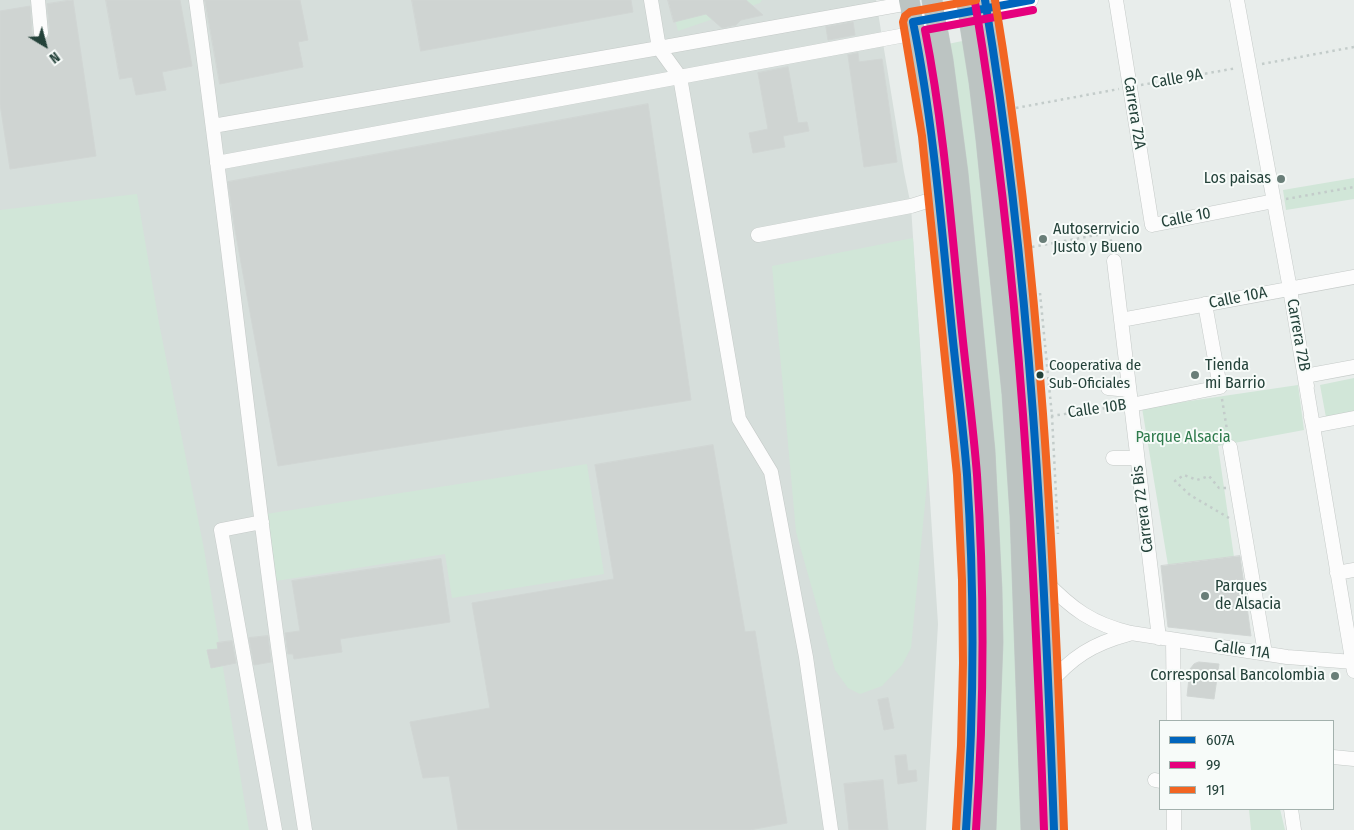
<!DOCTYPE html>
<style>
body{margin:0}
#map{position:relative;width:1354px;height:830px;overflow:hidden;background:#e8edeb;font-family:"Fira Sans Condensed",sans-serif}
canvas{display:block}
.legend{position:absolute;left:1159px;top:720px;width:175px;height:90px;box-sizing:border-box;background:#f7fbf9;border:1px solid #a3b1ad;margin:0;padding:6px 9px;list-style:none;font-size:15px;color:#24423a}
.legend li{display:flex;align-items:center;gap:10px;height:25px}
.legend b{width:25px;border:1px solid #a3b1ad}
.north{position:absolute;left:20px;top:20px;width:50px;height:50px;-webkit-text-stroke:4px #f7fbf9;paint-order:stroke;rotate:143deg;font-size:14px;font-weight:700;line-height:20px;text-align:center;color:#24423a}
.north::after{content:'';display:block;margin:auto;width:18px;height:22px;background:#24423a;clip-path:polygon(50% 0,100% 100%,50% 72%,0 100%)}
</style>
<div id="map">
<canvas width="1354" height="830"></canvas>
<ul class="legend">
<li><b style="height:6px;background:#0065bd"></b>607A</li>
<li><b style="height:6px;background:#e5007d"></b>99</li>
<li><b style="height:6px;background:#f26522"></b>191</li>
</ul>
<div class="north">N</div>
</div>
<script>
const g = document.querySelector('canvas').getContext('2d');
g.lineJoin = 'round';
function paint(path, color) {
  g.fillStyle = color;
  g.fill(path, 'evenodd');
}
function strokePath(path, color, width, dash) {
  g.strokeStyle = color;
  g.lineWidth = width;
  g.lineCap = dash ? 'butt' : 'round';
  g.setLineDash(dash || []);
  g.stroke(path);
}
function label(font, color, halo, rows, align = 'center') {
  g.font = font + ' "Fira Sans Condensed",sans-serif';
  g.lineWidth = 4;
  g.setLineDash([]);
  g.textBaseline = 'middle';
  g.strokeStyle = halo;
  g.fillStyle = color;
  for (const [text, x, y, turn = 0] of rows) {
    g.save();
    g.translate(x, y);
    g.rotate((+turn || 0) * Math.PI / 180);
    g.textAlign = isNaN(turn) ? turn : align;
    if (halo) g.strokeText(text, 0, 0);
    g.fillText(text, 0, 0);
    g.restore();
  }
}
const built = new Path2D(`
 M0,0H876L904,172L911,206L938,624L926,830H0Z`);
const green = new Path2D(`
 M670,0H762L760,3L678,31Z
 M967,40L1012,476L1026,830H992L997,675L948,44Z
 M1354,178V199L1286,210L1283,190Z
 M137,194L159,323L204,549L249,830H0V210Z
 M913,238L928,473L911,648L902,665L882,686L860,694L848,688L835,670L796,532L772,266Z
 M1354,378V418L1327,423L1320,385Z
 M1298,385L1304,430L1218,446L1234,557L1168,565L1142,408Z
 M587,464L604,574L452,598L445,554L276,581L266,514Z
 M1249,809H1280L1285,830H1251Z`);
const building = new Path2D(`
 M73,0L96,156L10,169L0,104V11L30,6L32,34L37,41L42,42L49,37L50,33L47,4Z
 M106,0H180L192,66L162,72L166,90L136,95L132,77L120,79Z
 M205,0H300L308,40L298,42L303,67L220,84Z
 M412,0H631L633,12L421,51Z
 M668,0H746L763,15L741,20L736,25L722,28L706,14L674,22Z
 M853,22L855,35L828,40L826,27Z
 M858,53L859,62L882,59L897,162L864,167L848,55Z
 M788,67L798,123L807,122L809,131L783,136L785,147L753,153L749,133L768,129L758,73Z
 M648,104L691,400L278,466L234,224L228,182Z
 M713,445L745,632L755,631L787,823L750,830H458L449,776L423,778L410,722L490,708L472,603L614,579L595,465Z
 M1240,556L1251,636L1168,627L1161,566Z
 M441,559L450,622L340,639L342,652L294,659L293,654H288L285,633L300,631L292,581Z
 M268,636L271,662L254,665L249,638Z
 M232,641L236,663L211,668L207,650L218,649L217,643Z
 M1199,662L1219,664L1214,699L1187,696L1190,669L1194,664Z
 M888,698L894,728L884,730L878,700Z
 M906,755L908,771L916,770L917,781L898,784L895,756Z
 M883,780L888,830H849L844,784Z`);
const path = new Path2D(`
 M1262,64L1354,47
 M1141,85L1237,68
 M1016,108L1119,89
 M1286,199L1354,187
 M1110,233L1112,249
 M1032,247L1140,227
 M1040,293L1052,416L1058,534
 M1222,399L1228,436
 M1051,416L1120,406
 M1226,488H1219L1209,476L1197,480L1184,475L1175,481L1190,495L1229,518`);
const minor = new Path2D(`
 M38,0L41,33
 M196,0C234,276 261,554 305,830
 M651,0L659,48L680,77L739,419L771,472L806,657L831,830
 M1116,0L1152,225L1274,201
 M1237,0L1290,289L1354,671
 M913,22L1031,0
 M213,126L659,48L909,3
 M217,163L916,33
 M758,235L911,206L940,197
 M1114,261L1159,638
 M1121,320L1354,277
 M1307,386L1305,376L1354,367
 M1108,388L1129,390
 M1131,405L1220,387L1205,304
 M1311,417L1313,426L1354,418
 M1230,447L1265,653
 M1113,458H1137
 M262,522L221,530L275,830
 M1337,573L1354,570
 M1044,580C1072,609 1092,624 1131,633L1287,657L1354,662
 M1173,640L1174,721
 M1047,686C1072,657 1092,644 1129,634
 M1333,757L1354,759
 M1155,780L1160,781
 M1174,809V830
 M1291,809L1294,830`);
const highway = new Path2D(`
 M909,0C931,108 941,214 951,324C957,381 964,438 968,495C975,606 974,719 966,830
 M932,0L943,60L958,173L985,451L992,590L993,642L986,830
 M966,0L979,82L986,140L1012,394L1020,516L1031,830
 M985,0C995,58 1002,116 1009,174C1036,392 1047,611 1054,830`);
const bus1 = new Path2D(`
 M985,0C1031,274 1044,553 1054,830
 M966,830C974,712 975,594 967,475C963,424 956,373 951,321C941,221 933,121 913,22L1031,0`);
const bus2 = new Path2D(`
 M975,2C1021,275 1034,553 1044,830
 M976,830C984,712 985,593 977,475C973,424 966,373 961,322C951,224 944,127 925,30L1033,10`);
const bus3 = new Path2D(`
 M995,0C1041,274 1054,553 1064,830
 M956,829L961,746L963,663L962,580L957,475L922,136L903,22L905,16L910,12L976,0`);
const markers = [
 [1281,179,5,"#697e78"],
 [1043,239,5,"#697e78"],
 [1040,375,4.5,"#24423a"],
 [1195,375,5,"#697e78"],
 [1205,596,5,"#697e78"],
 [1335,676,5,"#697e78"]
];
const busNames = [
 ["Cooperativa de",1049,366],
 ["Sub-Oficiales",1049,384]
];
const streetNames = [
 ["Calle 9A",1177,79,-10],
 ["Carrera 72A",1134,113,81],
 ["Calle 10",1186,218,-11],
 ["Calle 10A",1238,298,-11],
 ["Carrera 72B",1298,335,80],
 ["Calle 10B",1097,409,-8],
 ["Carrera 72 Bis",1143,509,-97],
 ["Calle 11A",1242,650,8]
];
const poiNames = [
 ["Los paisas",1271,179,"right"],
 ["Autoserrvicio",1053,230],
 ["Justo y Bueno",1053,248],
 ["Tienda",1205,366],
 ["mi Barrio",1205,384],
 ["Parques",1215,587],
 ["de Alsacia",1215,605],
 ["Corresponsal Bancolombia",1325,676,"right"]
];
const parkNames = [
 ["Parque Alsacia",1183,438]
];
paint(built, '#d6dedb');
paint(green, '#d1e6d8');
paint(building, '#cfd4d2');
strokePath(building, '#d1d6d4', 1);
strokePath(minor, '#c5cac8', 15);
strokePath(highway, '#c3ccc9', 21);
strokePath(path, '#c3ccca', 2.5, [2.5, 4]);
strokePath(minor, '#fcfcfc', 14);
strokePath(highway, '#bcc4c2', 20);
strokePath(bus1, '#0065bd', 8);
strokePath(bus2, '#e5007d', 8);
strokePath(bus3, '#f26522', 8);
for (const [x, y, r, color] of markers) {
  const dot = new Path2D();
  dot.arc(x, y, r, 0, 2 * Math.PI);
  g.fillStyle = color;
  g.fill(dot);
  strokePath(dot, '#f7fbf9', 2);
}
label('15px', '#24423a', '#f7fbf9', busNames, 'left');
label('16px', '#24423a', '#f7fbf9', streetNames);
label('16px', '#24423a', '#f7fbf9', poiNames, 'left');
label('16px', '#2d7a4b', '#f7fbf9', parkNames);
</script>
